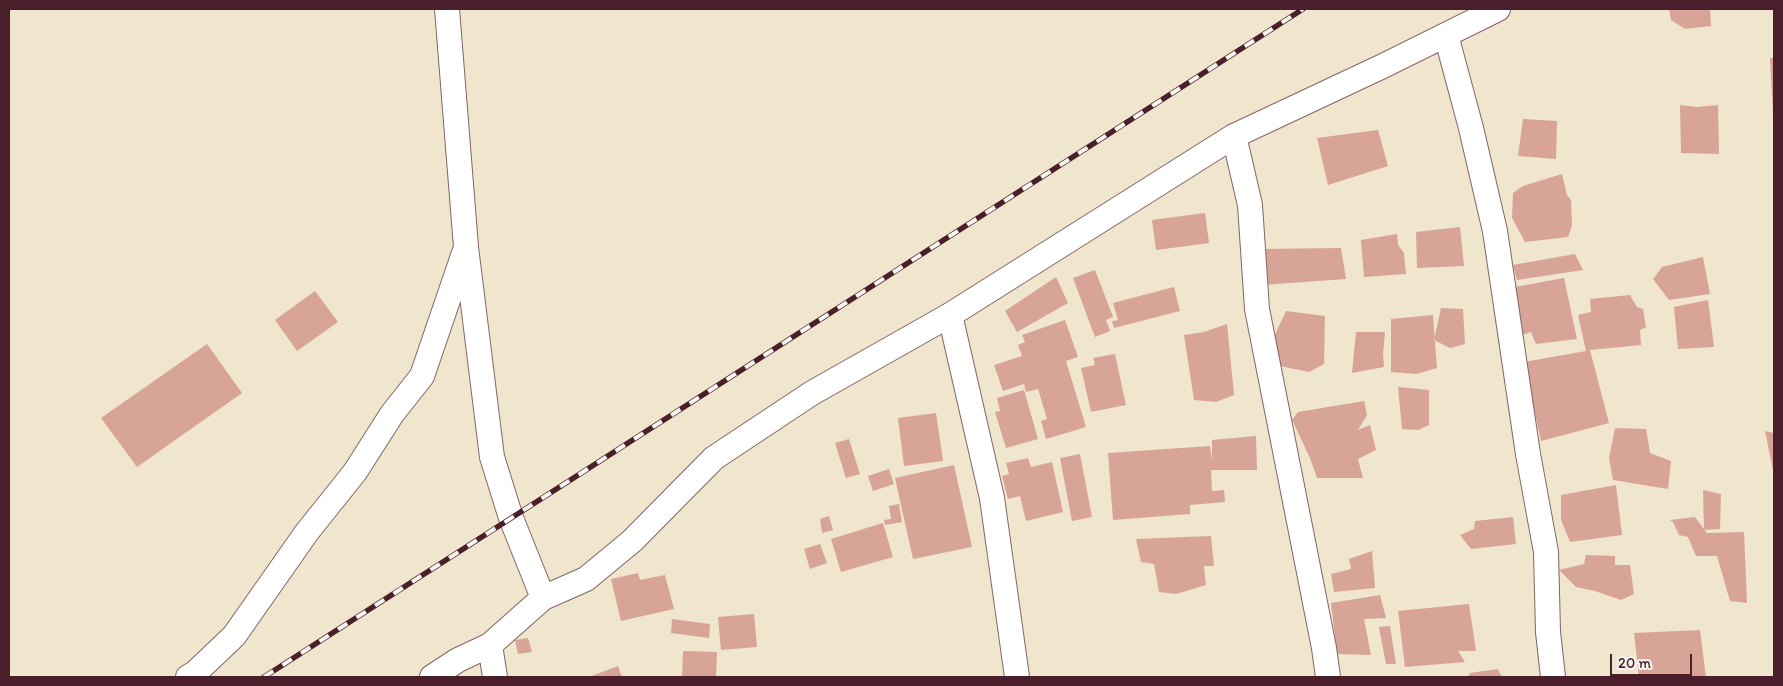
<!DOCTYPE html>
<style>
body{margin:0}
#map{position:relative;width:1783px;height:686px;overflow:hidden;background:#f0e5cd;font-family:Itim,sans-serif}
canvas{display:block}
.frame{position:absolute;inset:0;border:10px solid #4a1f2b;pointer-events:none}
.scale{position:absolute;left:1610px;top:654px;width:82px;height:22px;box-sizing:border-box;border:2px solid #4a1f2b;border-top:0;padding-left:6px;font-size:15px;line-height:18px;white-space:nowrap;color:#4a1f2b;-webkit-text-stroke:4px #f6f6f2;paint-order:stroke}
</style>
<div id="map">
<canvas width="1783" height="686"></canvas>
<div class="frame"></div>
<div class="scale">20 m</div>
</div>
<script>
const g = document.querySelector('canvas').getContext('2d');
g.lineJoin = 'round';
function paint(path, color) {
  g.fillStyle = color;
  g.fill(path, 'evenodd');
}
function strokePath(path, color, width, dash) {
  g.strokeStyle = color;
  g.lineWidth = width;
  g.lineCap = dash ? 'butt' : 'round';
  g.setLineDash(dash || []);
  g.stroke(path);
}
const building = new Path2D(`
 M1669,9H1710L1711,26L1685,29L1671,20Z
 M1770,58H1774V114H1773Z
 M1680,105L1696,107L1718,105L1719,154L1681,153Z
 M1523,119L1557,121L1556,159L1518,156Z
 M1378,130L1388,166L1328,185L1317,138Z
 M1562,174L1567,195L1571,200L1572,225L1568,237L1525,242L1512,218L1513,193L1523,186Z
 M1205,213L1209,243L1156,250L1152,220Z
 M1460,227L1464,266L1417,268L1416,232Z
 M1397,234L1398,245L1404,253L1406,274L1364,277L1361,240Z
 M1341,248L1346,279L1262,285L1260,249Z
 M1575,254L1583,270L1517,280L1513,265Z
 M1703,257L1710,294L1669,300L1653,279L1662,267Z
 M1095,270L1113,317L1106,320L1110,331L1095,337L1073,278Z
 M1056,277L1068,303L1017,332L1005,311Z
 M1564,278L1577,339L1536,344L1531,332L1522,335L1515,287Z
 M1174,287L1180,311L1114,328L1112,321L1118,320L1113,303Z
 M315,291L338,322L297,351L275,320Z
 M1630,295L1637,307L1643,309L1646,327L1640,330L1641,345L1590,350L1609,423L1541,441L1524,362L1586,351L1578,315L1591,312L1590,299Z
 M1708,300L1714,347L1678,349L1674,307Z
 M1441,308L1463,309L1465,344L1450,348L1434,340Z
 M1286,311L1325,316L1324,364L1309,372L1280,366L1273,339Z
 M1433,315L1437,368L1417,374L1391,372V319Z
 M1065,320L1078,357L1066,361L1086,427L1046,439L1041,421L1047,419L1038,389L1026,392L1024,384L1003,391L994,365L1022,356L1018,345L1025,342L1022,335Z
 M1227,324L1234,395L1216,402L1194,400L1184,335L1204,332Z
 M1356,332H1385L1383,354L1384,367L1352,373Z
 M207,344L242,393L137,467L101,418Z
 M1115,354L1126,405L1091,412L1081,368L1095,365L1093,358Z
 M1398,387L1429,390V425L1418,430L1402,429Z
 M1024,390L1038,439L1006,448L995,412L1000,411L997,398Z
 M1364,401L1367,415L1358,430L1370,425L1376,450L1358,459L1363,478H1317L1310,458L1292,420L1298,412Z
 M936,413L943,461L904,466L898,418Z
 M1615,428L1646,429L1650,453L1671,461L1668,489L1613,480L1609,458Z
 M1765,431L1774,433V470H1773Z
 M1256,436L1257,470H1211L1212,491L1224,490L1225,502L1190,505V514L1113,520L1108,453L1210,446L1212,461V440Z
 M849,439L860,474L846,478L835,443Z
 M1080,454L1092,517L1072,521L1060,458Z
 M1028,458L1031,467L1052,462L1063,512L1026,521L1020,496L1008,499L1002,476L1009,474L1006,463Z
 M954,465L972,547L913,559L895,478Z
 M889,469L894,484L873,491L868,476Z
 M1616,485L1622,535L1570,542L1561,520V495Z
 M1703,490L1721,494L1720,529L1704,530Z
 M899,504L902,522L885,525L884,520L891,519L889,506Z
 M829,516L833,530L822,533L820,519Z
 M1513,517L1516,544L1471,549L1460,535L1474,529L1475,521Z
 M1695,517L1707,533L1744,532L1747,603L1730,601L1717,556H1696L1688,537L1679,535L1673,522L1670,520Z
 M883,523L893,557L841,572L831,539Z
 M1211,536L1214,566H1204L1206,585L1176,594L1159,592L1154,564L1141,562L1136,539Z
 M820,544L827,563L810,569L804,549Z
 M1372,551L1375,588L1334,592L1331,574L1351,569L1349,559Z
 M1586,555L1615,556V565H1630L1634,594L1621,600L1595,591L1576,587L1559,570L1584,564Z
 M638,573L640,580L665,575L674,609L621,621L611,579Z
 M1380,595L1386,618L1364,619L1371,655L1337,654L1331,603Z
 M1469,604L1476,651H1458L1465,662L1405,667L1398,611Z
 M754,614L757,647L721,650L718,617Z
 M672,619L710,624L709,638L671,633Z
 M1390,626L1396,664H1386L1379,627Z
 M1700,630L1706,677H1639L1634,633Z
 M528,638L532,652L518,654L515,640Z
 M683,651L717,652L716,677H682Z
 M618,666L622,677H589Z
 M1498,669L1502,677H1468L1470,673Z`);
const minor = new Path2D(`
 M447,9L466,247L492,457L511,518L543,598
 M1446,35L1471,128L1495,231L1528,454L1546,552L1548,632L1553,677
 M1234,136L1250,205L1257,309L1324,648L1328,677
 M950,315L992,498L1017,677
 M490,645L495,677
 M188,677L195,673L234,636L307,532L355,472L392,414L422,376L464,253
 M432,677L458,660L490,645L543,598L586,579L632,541L714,458L812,393L950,315L1234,136L1383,66L1498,9`);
const rail = new Path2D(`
 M264,677L1303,9`);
paint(building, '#d8a497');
strokePath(minor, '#846464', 26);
strokePath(minor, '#fff', 24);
strokePath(rail, '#4a1f2b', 5.5);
strokePath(rail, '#f6f6f2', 4, [11]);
</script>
